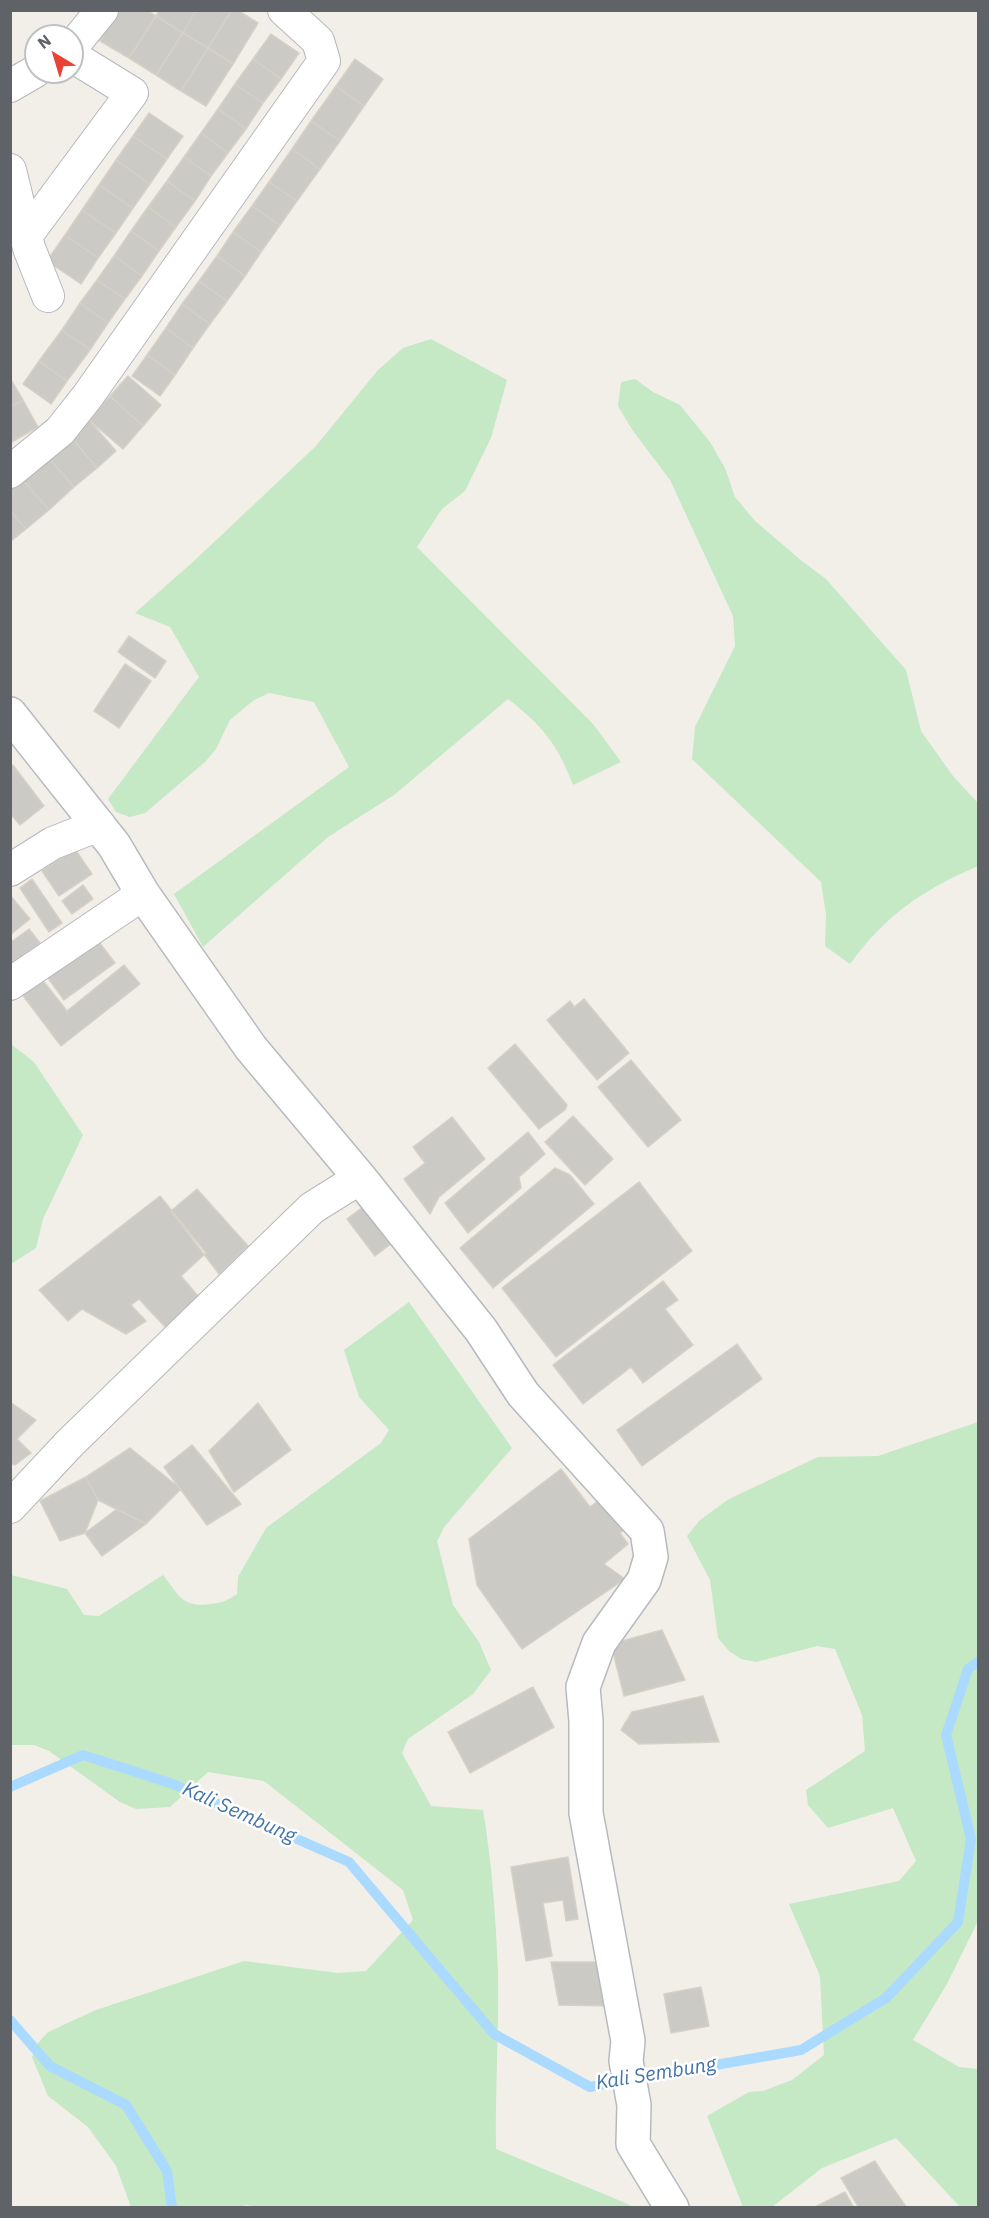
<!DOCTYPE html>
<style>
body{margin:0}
#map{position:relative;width:989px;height:2218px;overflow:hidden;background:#f1efe8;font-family:"IBM Plex Sans",sans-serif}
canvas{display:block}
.frame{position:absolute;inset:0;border:12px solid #5f6368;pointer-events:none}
.north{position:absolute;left:24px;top:24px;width:60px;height:60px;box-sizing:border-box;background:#fff;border:2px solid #bfc1c3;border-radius:50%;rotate:322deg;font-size:16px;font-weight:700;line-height:24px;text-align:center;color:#5f6368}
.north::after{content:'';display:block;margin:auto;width:21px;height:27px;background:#ea4335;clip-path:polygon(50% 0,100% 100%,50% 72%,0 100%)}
</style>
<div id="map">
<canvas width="989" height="2218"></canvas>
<div class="frame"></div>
<div class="north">N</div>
</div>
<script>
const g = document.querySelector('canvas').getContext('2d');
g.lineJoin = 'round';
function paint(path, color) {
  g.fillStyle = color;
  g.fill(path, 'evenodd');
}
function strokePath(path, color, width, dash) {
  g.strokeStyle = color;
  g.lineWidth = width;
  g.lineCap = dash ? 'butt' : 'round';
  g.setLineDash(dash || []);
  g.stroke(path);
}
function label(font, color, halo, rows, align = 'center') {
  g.font = font + ' "IBM Plex Sans",sans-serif';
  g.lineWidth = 5;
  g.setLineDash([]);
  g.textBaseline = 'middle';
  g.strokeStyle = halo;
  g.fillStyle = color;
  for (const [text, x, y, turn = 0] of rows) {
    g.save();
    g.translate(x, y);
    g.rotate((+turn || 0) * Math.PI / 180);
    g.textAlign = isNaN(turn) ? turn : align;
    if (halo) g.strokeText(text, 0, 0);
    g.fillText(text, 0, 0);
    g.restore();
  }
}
const green = new Path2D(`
 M431,339L507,380L491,438L465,491L442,509L417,547L593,724L621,762L573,785C558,745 542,725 508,699L394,795L328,837L203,947L174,894L349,767L314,702L269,693L254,700L230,720L216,749L205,762L145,813L130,817L116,812L108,799L199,677L170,627L135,613L194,561L316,446L378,370L403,348Z
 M635,379L653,392L680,405L710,442L725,468L735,497L755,521L802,561L826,579L906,670L921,731L953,776L978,803V866C921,891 887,914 850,964L825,946L826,914L821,882L692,759L695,727L735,646L733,616L670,480L633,431L618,406L621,382Z
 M11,1044L34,1062L83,1135L43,1219L36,1248L11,1264Z
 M409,1302L512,1448L445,1526L437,1541L453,1605L479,1642L491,1670L473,1694L408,1739L402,1753L431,1806L483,1810C492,1864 496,1919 498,1974C499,2033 495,2091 496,2149L630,2205L632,2207L275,2208L245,2205L238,2208L131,2207L116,2166L88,2127L48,2096L32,2057L38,2043L48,2032L96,2010L244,1961L338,1973L366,1971L413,1920L403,1890L264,1781L208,1772L170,1807L136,1809L120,1802L49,1751L34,1745H11V1575L67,1589L84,1615L99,1616L163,1575C179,1596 183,1608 211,1604C222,1603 228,1600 237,1594L238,1577L266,1528L381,1443L389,1430L359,1397L344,1350Z
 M978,1422V1921L947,1984L913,2040L959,2067L978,2069V2207H960L896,2138L822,2168L772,2207H743L707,2116L749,2092L763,2091L792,2080L824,2055L820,1976L789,1904L899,1881L916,1861L893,1808L828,1828L808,1805L806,1790L865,1751L862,1715L835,1649L817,1646L756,1662L741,1659L729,1651L718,1638L710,1580L687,1536L700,1520L729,1499L818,1457L878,1456Z`);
const stream = new Path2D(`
 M10,1787L83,1755L173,1784L349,1862L494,2034L590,2087L801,2050L886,1998L958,1922L971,1839L946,1735L968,1669L978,1662
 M10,2020L50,2066L126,2105L167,2171L172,2208`);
const building = new Path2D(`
 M119,10H147L156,16L129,58L100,41Z
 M159,10H196L183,33L156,16Z
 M196,10H232L208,48L183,33Z
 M232,10H237L258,23L233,64L208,48Z
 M156,16L183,33L156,75L129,58Z
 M183,33L208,48L181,91L156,75Z
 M271,34L299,53L281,79L253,59Z
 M208,48L233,64L206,106L181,91Z
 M253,59L281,79L263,103L235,84Z
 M355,59L383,79L364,106L336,86Z
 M235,84L263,103L246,129L218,109Z
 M336,86L364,106L340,141L311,121Z
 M218,109L246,129L228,153L201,133Z
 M149,113L183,136L167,159L133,136Z
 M311,121L340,141L320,169L292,149Z
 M201,133L228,153L211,176L184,157Z
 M133,136L167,159L150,184L116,160Z
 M292,149L320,169L297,201L269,182Z
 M184,157L211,176L195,201L167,181Z
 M116,160L150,184L133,208L99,185Z
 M167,181L195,201L176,227L148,207Z
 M269,182L297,201L280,225L252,206Z
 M99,185L133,208L116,233L82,210Z
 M252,206L280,225L261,252L233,232Z
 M148,207L176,227L159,251L131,231Z
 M82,210L116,233L98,258L65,235Z
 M131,231L159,251L142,276L114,256Z
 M233,232L261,252L245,276L217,256Z
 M65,235L98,258L81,284L47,261Z
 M114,256L142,276L125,299L97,280Z
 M217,256L245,276L227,301L199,281Z
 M97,280L125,299L108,323L80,303Z
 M199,281L227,301L210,324L182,304Z
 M80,303L108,323L90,350L62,330Z
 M182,304L210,324L193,348L166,328Z
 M166,328L193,348L175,375L147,355Z
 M62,330L90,350L67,381L39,361Z
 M147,355L175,375L160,396L132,376Z
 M39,361L67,381L51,404L23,384Z
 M128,376L161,405L143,426L110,396Z
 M10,378L23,400L10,407Z
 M110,396L143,426L123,449L89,420Z
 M23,400L38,427L10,443V407Z
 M89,420L116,451L97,468L70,436Z
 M70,436L97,468L74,487L47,456Z
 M47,456L74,487L49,510L21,478Z
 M21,478L49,510L26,529L10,510V487Z
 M10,510L26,529L10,542Z
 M129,636L166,661L155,678L118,652Z
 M125,664L151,681L119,728L94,711Z
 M13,765L44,806L20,825L10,813V767Z
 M75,849L92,874L59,896L42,871Z
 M32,879L62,923L49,932L20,888Z
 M83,885L93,899L72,914L62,901Z
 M10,895L30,919L10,935Z
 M29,929L40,943L10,965V943Z
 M92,933L115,963L64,1000L42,970Z
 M124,965L140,984L61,1046L18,989L37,973L67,1011Z
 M584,999L629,1053L597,1080L547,1020L570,1001L574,1007Z
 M515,1044L567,1105L565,1110L539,1129L488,1068Z
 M631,1060L681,1120L648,1147L598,1087Z
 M573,1116L613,1159L585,1185L545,1142Z
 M452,1117L485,1159L439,1197L430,1214L404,1179L425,1163L413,1147Z
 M528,1132L545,1154L519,1177L521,1188L468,1233L445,1203Z
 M555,1168L570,1175L594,1204L493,1288L460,1248Z
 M639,1182L692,1251L556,1357L502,1288Z
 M197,1189L248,1246L219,1274L171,1211Z
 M160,1196L206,1253L181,1276L199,1297L166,1328L139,1299L131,1305L146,1321L126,1334L82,1309L68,1321L39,1290Z
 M372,1200L400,1237L375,1256L347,1219Z
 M663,1281L678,1300L665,1309L693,1345L643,1383L631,1367L583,1404L553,1365Z
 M737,1344L762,1379L642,1466L617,1430Z
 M10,1402L36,1420L17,1439L31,1453L15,1465L10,1463Z
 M258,1403L291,1450L234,1492L209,1451Z
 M192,1445L241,1504L207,1525L164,1467Z
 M130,1448L181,1489L146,1524L98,1500L86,1477Z
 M561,1469L590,1507L604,1496L628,1527L620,1533L628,1544L604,1564L625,1579L522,1649L477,1585L469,1539Z
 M86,1477L98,1500L85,1533L60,1541L40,1501Z
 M117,1509L146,1524L102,1556L85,1533Z
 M662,1630L685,1680L624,1696L611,1644Z
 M533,1687L554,1727L470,1773L448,1732Z
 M703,1696L719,1742L639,1744L621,1730L632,1712Z
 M568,1857L578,1919L566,1921L563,1900L543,1903L552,1956L526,1961L511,1867Z
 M551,1962H598L613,2006L559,2005Z
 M701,1987L709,2026L671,2033L664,1994Z
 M875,2161L881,2171L907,2208H859L841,2178Z
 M845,2192L854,2208H813Z`);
const street = new Path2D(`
 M72,47L102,10
 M10,86L36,71
 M10,170L29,248L48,296
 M26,236L132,93L72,56
 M10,472L60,431L87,397L324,61L318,41L284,10
 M10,870L53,843L99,825
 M10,984L143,894
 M10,1507L70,1443L312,1208L360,1178`);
const secondary = new Path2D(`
 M10,714L114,845L143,894L251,1048L360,1178L481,1330L523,1394L647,1531L651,1557L644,1580L599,1643L583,1687L586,1721V1813L628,2041L626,2061L634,2105L633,2144L672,2208`);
const waterNames = [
 ["Kali Sembung",239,1813,24],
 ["Kali Sembung",656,2074,-9]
];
paint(green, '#c5e8c5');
strokePath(stream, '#aadaff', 10);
paint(building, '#cccac5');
strokePath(building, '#d6d1c6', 1.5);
strokePath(street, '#b5b8bc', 34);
strokePath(secondary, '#b6babf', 36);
strokePath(street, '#fff', 32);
strokePath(secondary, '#fff', 33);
label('italic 20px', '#4174aa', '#fff', waterNames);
</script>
